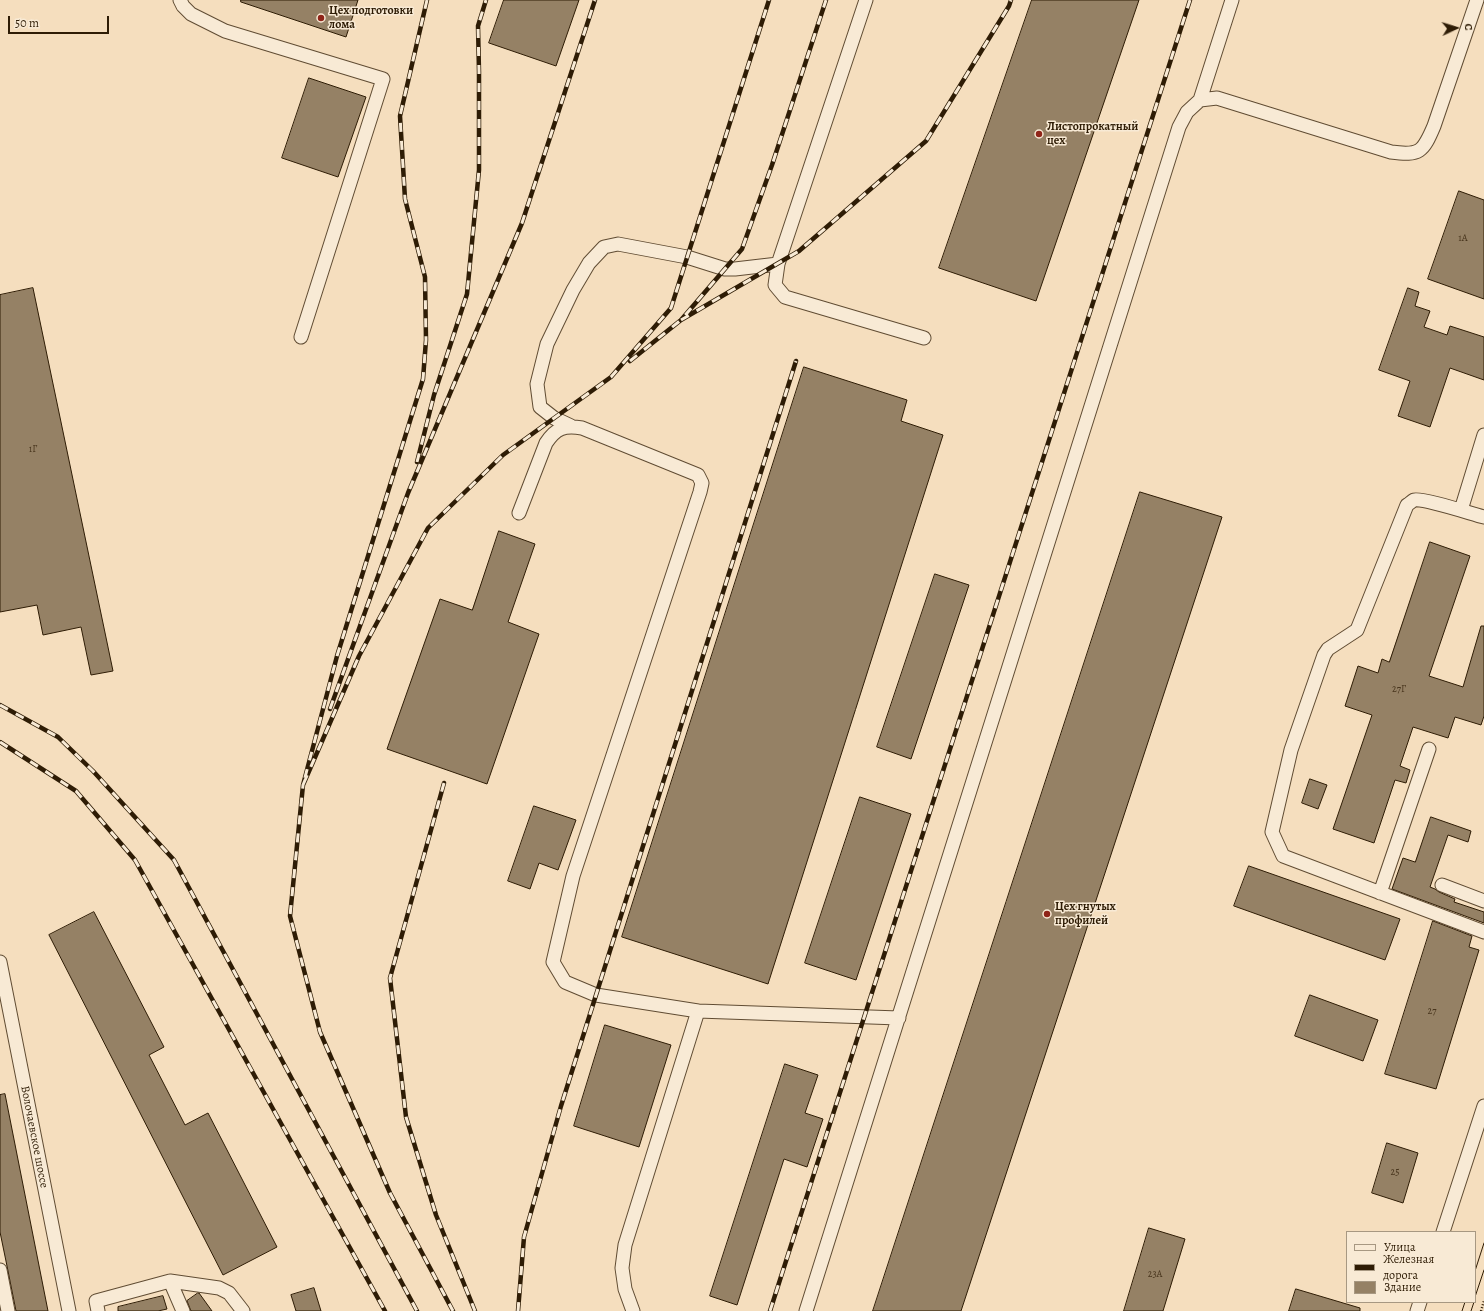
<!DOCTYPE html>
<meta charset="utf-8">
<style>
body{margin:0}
#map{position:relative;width:1484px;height:1311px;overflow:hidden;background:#f5debe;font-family:Alegreya,serif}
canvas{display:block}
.legend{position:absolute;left:1346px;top:1231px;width:130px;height:72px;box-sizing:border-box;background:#f8ead5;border:1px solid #a79882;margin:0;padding:5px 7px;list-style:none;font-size:12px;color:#2e1c05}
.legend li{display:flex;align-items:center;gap:8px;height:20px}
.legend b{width:20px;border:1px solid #a79882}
.north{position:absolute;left:1436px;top:8px;width:40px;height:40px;-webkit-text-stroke:3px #f8ead5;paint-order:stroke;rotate:86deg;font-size:11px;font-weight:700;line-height:16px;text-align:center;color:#2e1c05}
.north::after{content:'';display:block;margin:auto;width:14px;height:18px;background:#2e1c05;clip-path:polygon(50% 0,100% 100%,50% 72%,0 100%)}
.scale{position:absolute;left:8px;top:16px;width:101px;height:18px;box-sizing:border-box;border:2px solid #2e1c05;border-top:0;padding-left:5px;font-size:12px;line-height:14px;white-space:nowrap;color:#2e1c05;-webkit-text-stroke:3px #f8ead5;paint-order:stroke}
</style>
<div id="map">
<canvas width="1484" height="1311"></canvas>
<ul class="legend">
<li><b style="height:5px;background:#f8ead5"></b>Улица</li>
<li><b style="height:5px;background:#2e1c05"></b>Железная дорога</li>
<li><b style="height:11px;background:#958165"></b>Здание</li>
</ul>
<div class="north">С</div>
<div class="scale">50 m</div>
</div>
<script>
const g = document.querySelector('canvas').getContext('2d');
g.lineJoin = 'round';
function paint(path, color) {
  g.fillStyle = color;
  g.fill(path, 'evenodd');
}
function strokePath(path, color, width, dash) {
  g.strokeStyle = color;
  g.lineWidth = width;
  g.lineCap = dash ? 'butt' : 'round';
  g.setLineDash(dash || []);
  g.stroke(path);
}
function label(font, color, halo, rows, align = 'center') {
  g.font = font + ' Alegreya,serif';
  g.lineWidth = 3;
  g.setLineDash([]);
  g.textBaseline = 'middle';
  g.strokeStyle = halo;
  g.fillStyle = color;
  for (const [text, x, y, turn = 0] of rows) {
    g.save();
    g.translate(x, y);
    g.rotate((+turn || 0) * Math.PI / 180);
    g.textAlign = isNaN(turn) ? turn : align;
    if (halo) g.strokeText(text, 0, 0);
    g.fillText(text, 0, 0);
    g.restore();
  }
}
const building = new Path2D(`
 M241,0H358L346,37L241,2Z
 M504,0H579L556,66L489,43Z
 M1032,0H1139L1036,301L939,268Z
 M309,78L366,97L338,177L282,158Z
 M1459,191L1484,200V299L1428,279Z
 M33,288L113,671L91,675L81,627L43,635L37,605L0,612V295Z
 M1408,288L1419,292L1415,306L1430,311L1424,327L1447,335L1450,326L1484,337V380L1450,368L1430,427L1398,416L1410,381L1379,370Z
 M804,367L907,400L901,421L943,435L768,984L622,937Z
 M1140,492L1222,517L961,1311H873Z
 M499,531L535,544L508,622L539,634L487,784L387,749L440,599L472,610Z
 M1430,542L1470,556L1429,676L1463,687L1481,626H1484V716L1481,725L1455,717L1448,738L1413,727L1400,766L1410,770L1406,783L1395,780L1374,843L1333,829L1372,715L1345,706L1358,666L1378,673L1382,659L1389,662Z
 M935,574L969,585L911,759L877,747Z
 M1310,779L1327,785L1318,809L1302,803Z
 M860,797L911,814L856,980L805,963Z
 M534,806L576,820L558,870L539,863L530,889L508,881Z
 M1431,817L1471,831L1468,842L1448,835L1430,887L1435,889L1439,892L1455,899L1454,902L1484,912V923L1392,889L1403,858L1415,862Z
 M1249,866L1400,919L1385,960L1234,906Z
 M94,912L164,1047L149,1055L185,1125L208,1113L277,1247L223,1275L49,935Z
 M1433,921L1472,936L1469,947L1479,950L1436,1089L1385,1074Z
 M1310,995L1378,1020L1363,1061L1295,1036Z
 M605,1025L671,1045L639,1147L574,1126Z
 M785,1064L818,1075L805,1113L823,1119L807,1167L784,1159L737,1305L710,1296Z
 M5,1094L48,1311H16L7,1266L0,1232V1095Z
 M1387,1143L1418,1153L1403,1203L1372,1193Z
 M1149,1228L1185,1239L1163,1311H1124Z
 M314,1288L321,1311H296L291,1295Z
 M1296,1289L1360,1308V1311H1289Z
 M198,1293H199L212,1311H191L187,1301Z
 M163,1296L167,1309L158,1311H118V1307Z`);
const path = new Path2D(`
 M1481,1311L1484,1301`);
const minor = new Path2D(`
 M180,0L183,6L191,14L225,31L383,79L301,337
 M866,0L778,264L775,285L785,297L924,338
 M1200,100L1232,0
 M571,426L554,418L540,407L537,384L547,344L573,290L589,263L604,247L618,244L687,257L725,269H735L778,264
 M1461,510L1484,435
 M519,513L546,443C556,428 564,425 582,428L698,475L702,483L700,492L573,876L553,962L565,982L596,995L698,1011
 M1484,517C1472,514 1424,498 1414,500C1412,501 1409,504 1407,505L1357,630L1328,649L1324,655L1291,750L1272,832L1283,856L1484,932
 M1442,885L1484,901
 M1380,893L1429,749
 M0,962L69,1311
 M1443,1232L1484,1106
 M0,1270L8,1311
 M170,1281L219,1288L229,1293L243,1311
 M98,1311L96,1301L170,1281L183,1311
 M633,1311L625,1289L622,1268L625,1245L698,1011L899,1018
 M806,1311L1179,127L1187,112L1200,100L1217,98L1391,152C1420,156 1423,152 1434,126L1477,0
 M1417,1311L1420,1302`);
const tram = new Path2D(`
 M1475,1271L1484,1243
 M1475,1297L1484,1270
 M1462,1311L1465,1302
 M1471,1311L1474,1302`);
const rail = new Path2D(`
 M427,0L400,116L405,199L425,277L426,340L423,379L337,656L303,785L359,656L428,528L503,455L611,377L671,308L769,0
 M681,320L799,251L926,141L1009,6L1011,0
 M630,361L681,320L742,249L772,165L826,0
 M417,462L434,395L467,294L479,170V72L478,26L486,0
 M0,705L58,737L93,771L174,860L417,1311
 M330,709L408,493L522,223L595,0
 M0,742L76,791L135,860L385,1311
 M305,780L303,785L290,916L320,1032L390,1193L453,1311
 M444,783L390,978L406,1117L436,1215L475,1311
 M518,1311L524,1237L561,1106L796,361
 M770,1311L1190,0`);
const markers = [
 [321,18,4,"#8f2418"],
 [1039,134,4,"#8f2418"],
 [1047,914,4,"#8f2418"]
];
const numberNames = [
 ["1А",1463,239],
 ["1Г",33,450],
 ["27Г",1399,690],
 ["27",1432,1012],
 ["25",1395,1173],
 ["23А",1155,1275]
];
const poiNames = [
 ["Цех подготовки",329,11],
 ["лома",329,25],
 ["Листопрокатный",1047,127],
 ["цех",1047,141],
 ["Цех гнутых",1055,907],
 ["профилей",1055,921]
];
const streetNames = [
 ["Волочаевское шоссе",34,1137,79]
];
paint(building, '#958165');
strokePath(building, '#2e1c05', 1);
strokePath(minor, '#604c33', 15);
strokePath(path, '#2e1c05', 2.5, [1, 2]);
strokePath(minor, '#f8ead5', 13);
strokePath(tram, '#2e1c05', 1);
strokePath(rail, '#2e1c05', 4.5);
strokePath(rail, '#f8ead5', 3, [9]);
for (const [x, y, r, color] of markers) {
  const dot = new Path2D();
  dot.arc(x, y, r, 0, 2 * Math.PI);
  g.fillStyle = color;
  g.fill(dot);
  strokePath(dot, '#f8ead5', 1.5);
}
label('10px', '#48351d', null, numberNames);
label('bold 12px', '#2e1c05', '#f8ead5', poiNames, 'left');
label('12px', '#2e1c05', '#f8ead5', streetNames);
</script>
